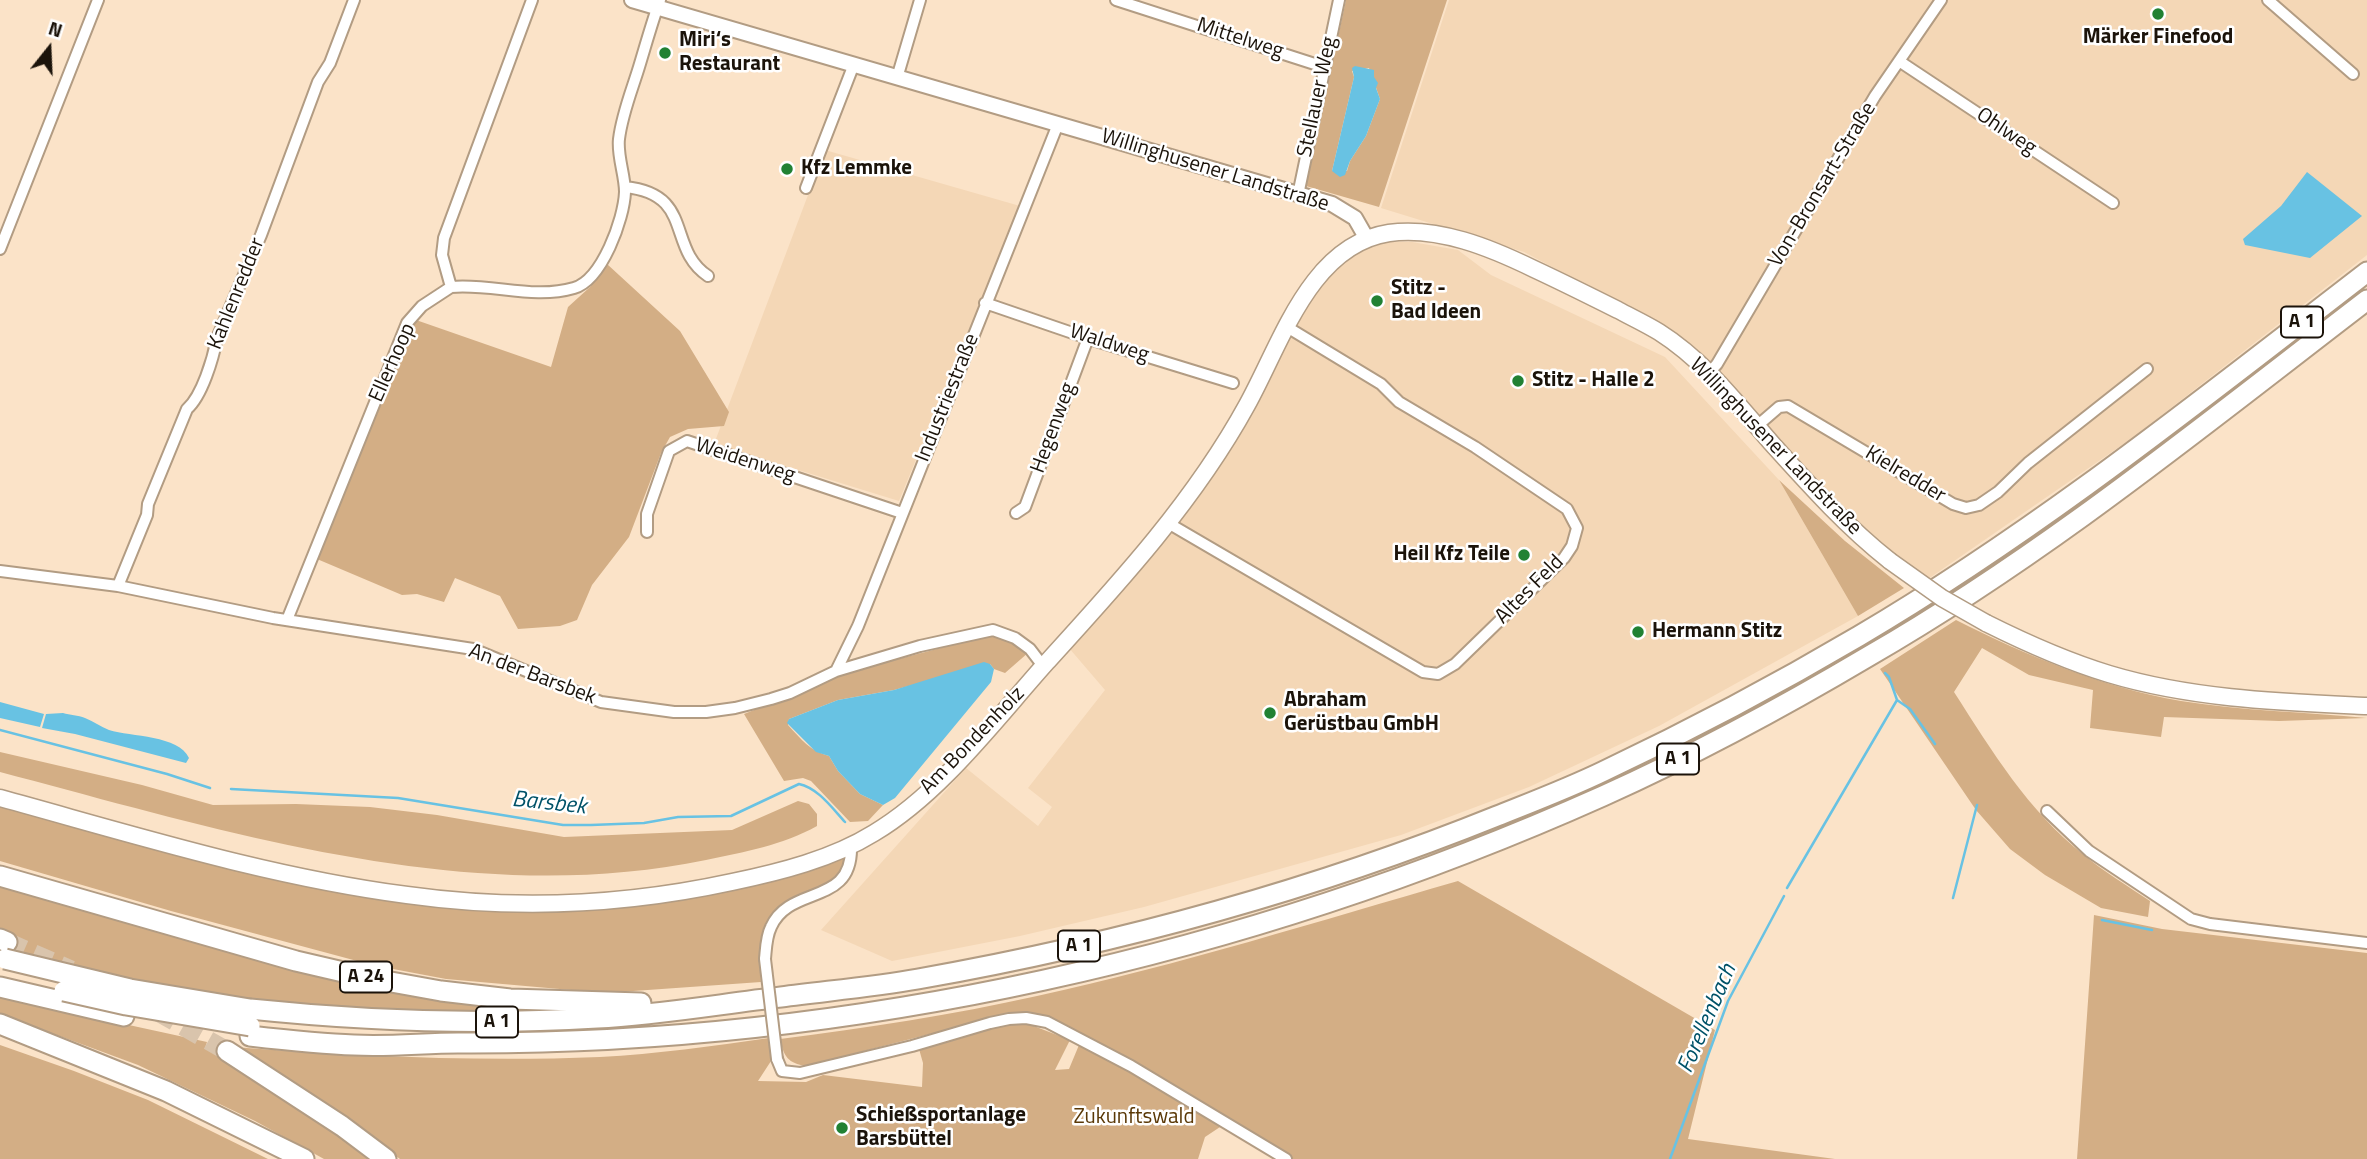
<!DOCTYPE html>
<meta charset="utf-8">
<style>
body{margin:0}
#map{position:relative;width:2367px;height:1159px;overflow:hidden;background:#fbe3c8;font-family:"Titillium Web",sans-serif}
canvas{display:block}
.north{position:absolute;left:14px;top:14px;width:70px;height:70px;-webkit-text-stroke:5px #fff;paint-order:stroke;rotate:18deg;font-size:19px;font-weight:700;line-height:28px;text-align:center;color:#1b130a}
.north::after{content:'';display:block;margin:auto;width:24px;height:32px;background:#1b130a;clip-path:polygon(50% 0,100% 100%,50% 72%,0 100%)}
</style>
<div id="map">
<canvas width="2367" height="1159"></canvas>
<div class="north">N</div>
</div>
<script>
const g = document.querySelector('canvas').getContext('2d');
g.lineJoin = 'round';
function paint(path, color) {
  g.fillStyle = color;
  g.fill(path, 'evenodd');
}
function strokePath(path, color, width, dash) {
  g.strokeStyle = color;
  g.lineWidth = width;
  g.lineCap = dash ? 'butt' : 'round';
  g.setLineDash(dash || []);
  g.stroke(path);
}
function label(font, color, halo, rows, align = 'center') {
  g.font = font + ' "Titillium Web",sans-serif';
  g.lineWidth = 5;
  g.setLineDash([]);
  g.textBaseline = 'middle';
  g.strokeStyle = halo;
  g.fillStyle = color;
  for (const [text, x, y, turn = 0] of rows) {
    g.save();
    g.translate(x, y);
    g.rotate((+turn || 0) * Math.PI / 180);
    g.textAlign = isNaN(turn) ? turn : align;
    if (halo) g.strokeText(text, 0, 0);
    g.fillText(text, 0, 0);
    g.restore();
  }
}
const built = new Path2D(`
 M1449,0H2367V255L2135,436L1928,579L1883,546L1840,507L1664,326L1524,252L1381,208Z
 M825,150L1020,206L899,501L714,444Z
 M1387,242H1412L1458,250L1491,275L1665,357L1779,480L1858,616L1659,726L1529,787L1401,835L1144,907L1020,936L892,961L821,930L966,768L1038,826L1052,807L1028,788L1105,690L1069,648L1184,513L1315,286L1340,261L1362,251Z`);
const green = new Path2D(`
 M1346,0H1447L1379,207L1306,186ZM1369,68L1380,99L1366,136L1350,161L1347,171H1332L1354,77L1352,71Z
 M607,264L680,331L729,412L724,426L688,429L670,437L661,453L629,537L592,585L577,620L560,626L518,629L500,596L455,578L444,602L417,594L402,595L317,559L416,320L551,367L568,307L590,287Z
 M1779,480L1845,541L1904,588L1858,616Z
 M1956,620C2028,656 2101,687 2181,701C2243,711 2305,712 2367,718L2279,721L2164,717L2161,737L2090,728L2093,690L2029,675L1982,648L1954,692C1992,751 2028,811 2084,855C2104,872 2128,886 2150,901L2148,917L2101,908L2045,875L2010,849L1976,810L1880,669Z
 M994,634L1015,642L1029,652L1005,673L994,669L990,664L894,690L838,700L789,719L788,725C801,739 810,751 829,756L838,771L860,794L883,805L868,821L850,822L811,781L803,778L784,781L744,714L853,671Z
 M0,752L142,785L213,805L296,804L370,807L437,815L564,837L732,830L798,801L809,804L817,814V826C783,845 744,852 706,860C469,909 228,832 0,772Z
 M0,804C67,822 133,840 200,858C247,870 295,884 344,893C437,911 545,917 639,906C710,898 777,878 845,857C843,900 781,884 765,928C758,946 760,964 761,982L605,993L446,979L372,965L171,911L0,861Z
 M1458,881L1715,1030L1688,1139L1835,1159H1291L1050,1019L1036,1014L1015,1012L806,1066C788,1063 784,1057 780,1039C867,1028 952,1015 1037,996C1179,965 1319,921 1458,881Z
 M0,883L194,939L551,1007V1010C473,1012 395,1012 318,1006C212,998 106,977 4,950L0,930Z
 M2094,915L2162,929L2367,953V1159H2077Z
 M0,997L207,1042L205,1048L288,1099L371,1159H324L255,1121L138,1065L0,1014Z
 M1026,1023L1070,1040L1055,1070L1069,1069L1079,1045L1127,1069L1223,1125L1205,1137L1198,1159H400L342,1115L233,1047C355,1056 477,1062 600,1057C656,1054 713,1046 769,1038L771,1061L758,1081L806,1082L823,1075L922,1087L923,1063L919,1049L1009,1024Z
 M0,1045L74,1071L148,1100L268,1159H0Z`);
const water = new Path2D(`
 M1355,66L1374,70V77L1378,83L1376,88L1380,99L1366,136L1350,161L1345,175L1340,177L1332,171L1354,77L1352,68Z
 M2307,172L2362,216L2310,258L2245,245L2243,239L2281,206Z
 M984,662L990,664L994,669L991,682L895,798L883,805L860,794L838,771L829,756L816,752L787,723L789,719L838,700L894,690Z
 M0,702L44,714L40,727L0,718Z
 M63,713C70,715 78,715 85,718C93,721 101,727 109,730C131,737 179,735 189,758L186,763L75,734L42,728L46,714Z`);
const stream = new Path2D(`
 M1897,700L1910,709L1935,744
 M0,730L167,774L210,788
 M231,789L398,798L563,825H591L644,823L678,817L731,816L799,784C818,788 832,808 845,822
 M1787,888L1897,700L1889,677L1885,673
 M1953,898L1977,805
 M2102,920L2152,930
 M1670,1159L1728,1001L1784,896`);
const motorwayTunnel = new Path2D(`
 M7,942L71,970
 M158,1012L227,1051`);
const minor = new Path2D(`
 M1116,0L1324,67
 M2268,0L2353,74
 M1899,61L2113,203
 M897,78L920,0
 M625,187C695,194 666,248 708,276
 M806,188L854,64
 M1298,195L1339,0
 M0,249L98,0
 M451,287C492,283 533,300 574,288C602,280 624,219 625,192C625,175 617,156 619,139C622,114 632,90 639,67C646,44 652,22 660,0
 M985,303L1093,340L1233,383
 M1709,373L1717,364L1875,96L1941,0
 M1757,426L1779,407L1788,406L1953,504L1966,508L1979,505L1998,492L2028,463L2147,369
 M1016,513L1025,507L1088,338
 M1168,523L1423,672L1438,674L1455,664L1564,558L1572,546L1577,528L1567,509L1475,447L1399,402L1381,384L1287,327
 M647,532V514L669,451L687,441L902,513
 M0,571L118,586L273,618L473,649L601,702L674,712H706L735,708L771,699L790,693L836,671L920,646L993,630L1015,638L1030,649L1043,666
 M118,586L147,515L148,504L187,409C202,396 213,359 217,338L261,235L318,82L330,63L354,0
 M287,620L407,323L422,306L451,287L442,255L444,238L532,0
 M836,671L858,626L1058,124
 M2047,811L2089,851L2191,919L2210,924L2367,943
 M765,959C766,949 766,937 771,927C790,884 853,907 851,846
 M777,1059L782,1071L800,1073L912,1046L990,1023L1009,1019L1026,1018L1047,1022L1131,1066L1286,1159`);
const tertiary = new Path2D(`
 M632,0L1332,204L1355,218L1367,239`);
const secondary = new Path2D(`
 M1986,623C2026,643 2066,661 2109,674C2192,699 2281,702 2367,706
 M0,798C135,835 269,877 407,895C514,910 626,905 732,882C780,872 832,859 874,833C941,793 995,720 1047,662C1120,582 1195,500 1247,405C1281,344 1310,245 1389,233C1438,226 1491,248 1534,269C1562,282 1590,296 1618,310C1631,317 1646,324 1659,332C1705,361 1739,406 1774,446C1811,487 1847,527 1890,561`);
const motorway = new Path2D(`
 M0,876L296,961L369,978L441,991L510,999L641,1003
 M0,939L7,942
 M0,987L124,1016
 M250,1009C365,1021 480,1025 597,1018C658,1015 720,1004 781,997C826,991 873,987 918,979C1116,944 1311,891 1497,816C1532,802 1569,788 1604,771C1691,730 1776,685 1859,636C2039,530 2202,399 2367,272
 M0,1024L166,1091L304,1159
 M250,1036C285,1040 320,1044 354,1045C389,1047 424,1043 458,1043C850,1045 1245,956 1603,796C1694,755 1783,707 1869,656C2046,554 2205,424 2367,300
 M227,1051L342,1126L386,1159`);
const minorBridge = new Path2D(`
 M765,959L777,1059`);
const secondaryBridge = new Path2D(`
 M1890,561L1942,598L1986,623`);
const motorwayBridge = new Path2D(`
 M5,959L130,989L250,1009
 M64,991L126,1005L250,1026`);
const markers = [
 [2158,14,7,"#218133"],
 [665,53,7,"#218133"],
 [787,169,7,"#218133"],
 [1377,301,7,"#218133"],
 [1518,381,7,"#218133"],
 [1524,555,7,"#218133"],
 [1638,632,7,"#218133"],
 [1270,713,7,"#218133"],
 [842,1128,7,"#218133"]
];
const shields = [
 [2302,322,42],
 [1678,759,42],
 [1079,946,42],
 [366,977,52],
 [497,1022,42]
];
const shieldNames = [
 ["A 1",2302,322],
 ["A 1",1678,759],
 ["A 1",1079,946],
 ["A 24",366,977],
 ["A 1",497,1022]
];
const poiNames = [
 ["Märker Finefood",2158,38,"center"],
 ["Miri‘s",679,41],
 ["Restaurant",679,65],
 ["Kfz Lemmke",801,169],
 ["Stitz -",1391,289],
 ["Bad Ideen",1391,313],
 ["Stitz - Halle 2",1532,381],
 ["Heil Kfz Teile",1510,555,"right"],
 ["Hermann Stitz",1652,632],
 ["Abraham",1284,701],
 ["Gerüstbau GmbH",1284,725],
 ["Schießsportanlage",856,1116],
 ["Barsbüttel",856,1140]
];
const streetNames = [
 ["Mittelweg",1240,39,18],
 ["Stellauer Weg",1318,97,-78],
 ["Ohlweg",2006,132,34],
 ["Willinghusener Landstraße",1215,171,17],
 ["Von-Bronsart-Straße",1823,185,-59],
 ["Kahlenredder",237,294,-68],
 ["Waldweg",1109,344,18],
 ["Ellerhoop",393,363,-66],
 ["Industriestraße",948,398,-68],
 ["Hegenweg",1054,428,-70],
 ["Willinghusener Landstraße",1775,447,46],
 ["Weidenweg",745,461,18],
 ["Kielredder",1905,475,31],
 ["Altes Feld",1530,590,-45],
 ["An der Barsbek",532,675,21],
 ["Am Bondenholz",973,741,-46]
];
const parkNames = [
 ["Zukunftswald",1134,1118]
];
const waterNames = [
 ["Barsbek",549,804,6],
 ["Forellenbach",1708,1019,-67]
];
paint(built, '#f4d7b6');
paint(green, '#d3ae85');
paint(water, '#68c2e3');
strokePath(stream, '#68c2e3', 2.5);
strokePath(motorwayTunnel, '#d9c4ac', 19, [19, 10]);
strokePath(minor, '#b29c83', 14);
strokePath(tertiary, '#b29c83', 18);
strokePath(secondary, '#b29c83', 19);
strokePath(motorway, '#b29c83', 23);
strokePath(minor, '#fff', 10);
strokePath(tertiary, '#fff', 14);
strokePath(secondary, '#fff', 16);
strokePath(motorway, '#fff', 19);
strokePath(minorBridge, '#b29c83', 14, []);
strokePath(secondaryBridge, '#b29c83', 19, []);
strokePath(motorwayBridge, '#b29c83', 23, []);
strokePath(minorBridge, '#fff', 10);
strokePath(secondaryBridge, '#fff', 16);
strokePath(motorwayBridge, '#fff', 19);
for (const [x, y, r, color] of markers) {
  const dot = new Path2D();
  dot.arc(x, y, r, 0, 2 * Math.PI);
  g.fillStyle = color;
  g.fill(dot);
  strokePath(dot, '#fff', 2.5);
}
for (const [x, y, w] of shields) {
  const box = new Path2D();
  box.roundRect(x - w / 2, y - 15.5, w, 31, 5);
  g.fillStyle = '#fff';
  g.fill(box);
  strokePath(box, '#1b130a', 2);
}
label('bold 19px', '#1b130a', null, shieldNames);
label('bold 21px', '#1b130a', '#fff', poiNames, 'left');
label('21px', '#1b130a', '#fff', streetNames);
label('21px', '#5a3806', '#fff', parkNames);
label('italic 23px', '#005268', '#fff', waterNames);
</script>
